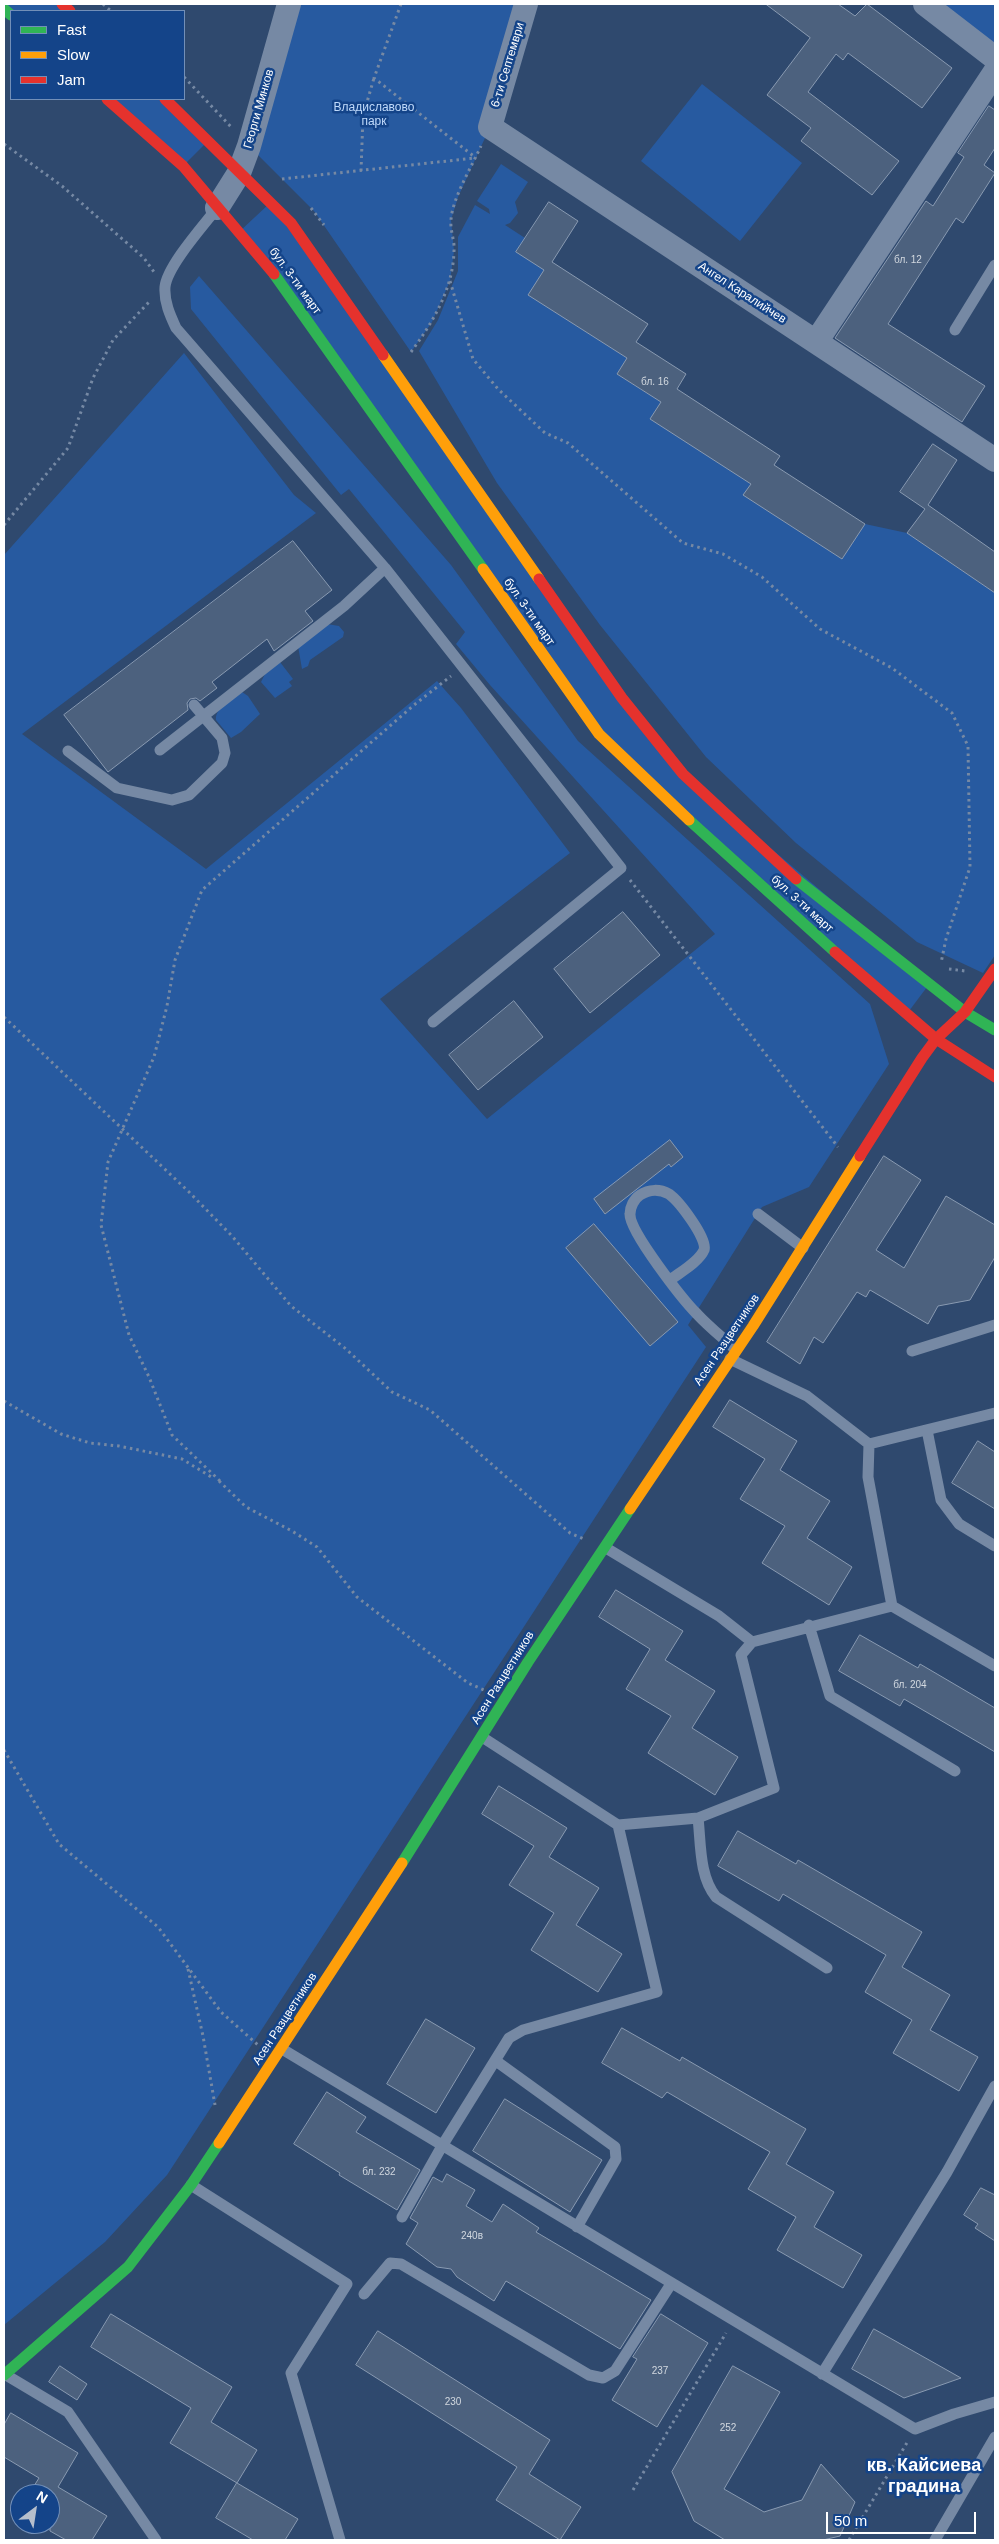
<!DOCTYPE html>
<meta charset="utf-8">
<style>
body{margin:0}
#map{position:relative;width:999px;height:2544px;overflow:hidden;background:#2f496e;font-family:Helvetica,sans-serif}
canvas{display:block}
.frame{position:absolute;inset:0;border:5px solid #fff;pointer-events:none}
.legend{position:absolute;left:10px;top:10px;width:175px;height:90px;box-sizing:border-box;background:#144489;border:1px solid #728fb8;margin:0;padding:6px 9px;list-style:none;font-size:15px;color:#fff}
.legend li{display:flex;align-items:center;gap:10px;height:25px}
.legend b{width:25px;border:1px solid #728fb8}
.north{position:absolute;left:10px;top:2484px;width:50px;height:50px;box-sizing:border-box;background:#144489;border:1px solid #728fb8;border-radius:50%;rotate:31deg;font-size:14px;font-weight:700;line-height:20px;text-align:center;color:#fff}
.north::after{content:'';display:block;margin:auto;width:18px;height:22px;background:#b6bfcc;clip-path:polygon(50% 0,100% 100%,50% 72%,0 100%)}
.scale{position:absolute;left:826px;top:2512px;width:150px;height:22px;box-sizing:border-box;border:2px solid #fff;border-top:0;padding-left:6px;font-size:15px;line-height:18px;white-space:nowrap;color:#fff;-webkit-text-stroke:4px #144489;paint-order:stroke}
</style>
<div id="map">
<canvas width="999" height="2544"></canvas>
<div class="frame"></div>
<ul class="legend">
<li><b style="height:6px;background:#30b455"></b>Fast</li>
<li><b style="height:6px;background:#ff9f0a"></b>Slow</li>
<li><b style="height:6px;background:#e5322d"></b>Jam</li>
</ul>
<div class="north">N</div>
<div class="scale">50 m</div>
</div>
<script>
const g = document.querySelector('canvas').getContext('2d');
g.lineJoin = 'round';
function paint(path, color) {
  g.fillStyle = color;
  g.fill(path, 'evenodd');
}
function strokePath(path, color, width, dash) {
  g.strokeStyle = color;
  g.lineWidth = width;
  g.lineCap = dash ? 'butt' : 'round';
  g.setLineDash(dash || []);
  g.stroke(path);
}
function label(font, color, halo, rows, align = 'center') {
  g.font = font + ' Helvetica,sans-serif';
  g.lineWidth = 5;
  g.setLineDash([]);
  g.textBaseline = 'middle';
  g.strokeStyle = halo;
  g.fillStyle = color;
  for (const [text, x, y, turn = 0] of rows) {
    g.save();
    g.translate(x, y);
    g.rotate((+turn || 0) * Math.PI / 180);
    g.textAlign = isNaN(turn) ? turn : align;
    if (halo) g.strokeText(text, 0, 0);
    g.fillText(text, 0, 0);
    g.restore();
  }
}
const green = new Path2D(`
 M4,4H62L70,11H11Z
 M292,4H526L490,127L458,197L451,220L454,251L450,281L432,322L411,352L314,211L249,146Z
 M925,4H995V58Z
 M702,84L802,163L740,241L641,161Z
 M107,99H162L207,142L183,166Z
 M501,164L528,182L515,202L518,213L510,223L505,225L525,238L544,270L529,295L627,358L617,374L661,402L751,484L744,495L842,559L865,524L907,533L995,593V955L983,973L917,942L796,843L706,757L600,625L497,483L419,351L438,320L458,271V237L475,205L490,214L489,209L477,201Z
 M270,203L683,774L930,983L906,1015L599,734L239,232Z
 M199,276L451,565L578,741L870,1004L889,1064L809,1187L762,1207L688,1325L706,1347L167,2175L105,2242L4,2325V555L184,353L294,495L316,513L22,734L206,869L437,681L461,708L570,853L380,999L487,1119L715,934L490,685L456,644L465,632L349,489L341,495L191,309L190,287Z
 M327,624L339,626L344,632L343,637L310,660L308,666L302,669L298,646Z
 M280,662L293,679L289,682L292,686L275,698L261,682L265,674Z
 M242,692L248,696L260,714L241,732L231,738L216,720C215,707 232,699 242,692Z`);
const building = new Path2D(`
 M766,4H838L855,16L867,4L952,68L922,108L848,53L843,60L836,54L808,92L899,161L872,195L801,141L811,128L767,95L810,38Z
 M989,106L995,110V148L984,165L995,173L963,223L956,218L888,324L985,386L962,422L835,338L926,201L933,206L964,157L958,153Z
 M549,202L578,221L552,262L648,324L636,342L686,374L677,389L780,456L774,465L865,524L842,559L743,495L751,484L650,419L661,402L617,374L627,358L528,295L544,270L516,252Z
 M933,444L957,460L928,505L995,552V593L907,533L925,509L900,492Z
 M293,541L332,590L305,611L313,621L274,651L267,639L212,682L217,688L200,701L196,698L190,699L187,703L188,710L108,772L64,715Z
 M623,912L660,955L590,1013L554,969Z
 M514,1001L543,1037L478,1090L449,1055Z
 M670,1140L683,1157L671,1167L669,1164L605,1214L594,1199Z
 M884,1156L921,1180L876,1250L904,1268L946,1196L995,1225V1257L970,1300L938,1306L928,1324L870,1290L866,1297L857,1292L823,1343L814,1337L800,1364L767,1342Z
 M594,1224L678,1322L650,1346L566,1248Z
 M730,1400L797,1441L780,1470L830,1501L807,1538L852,1567L829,1605L762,1563L785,1526L740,1499L765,1459L713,1427Z
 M978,1441L995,1452V1509L952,1483Z
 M616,1590L683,1631L665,1660L715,1691L692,1728L738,1757L715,1795L648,1753L671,1716L626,1689L650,1649L599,1617Z
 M860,1635L918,1668L920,1664L995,1708V1752L904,1699L900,1706L839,1671Z
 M499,1786L567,1828L549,1857L599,1888L576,1925L622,1954L598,1992L531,1950L554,1913L509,1885L534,1846L482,1814Z
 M738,1831L796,1864L798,1860L922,1932L902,1967L950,1995L930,2030L978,2057L959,2091L893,2053L912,2020L865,1992L886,1955L783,1894L779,1901L718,1866Z
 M426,2019L475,2048L436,2113L387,2084Z
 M622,2028L680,2061L682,2057L806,2129L786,2164L834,2192L814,2227L862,2255L843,2288L777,2250L796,2217L748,2189L770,2152L667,2092L662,2098L602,2063Z
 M327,2092L366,2117L356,2132L420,2170L397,2210L339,2175L340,2173L294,2144Z
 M505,2099L602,2160L570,2212L473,2151Z
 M447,2174L475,2190L466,2206L492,2222L503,2204L539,2228L536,2232L651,2300L620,2349L506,2281L494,2301L457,2277L451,2269L437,2267L406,2244L418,2223L410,2218L433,2177L442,2182Z
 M981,2188L995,2195V2241L975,2228L978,2224L964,2215Z
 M111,2314L232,2387L211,2422L257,2450L237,2483L170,2443L191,2408L91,2347Z
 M661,2314L708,2343L657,2427L612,2400L637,2359L633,2357Z
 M874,2329L961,2378L904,2398L852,2369Z
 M378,2331L550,2440L529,2474L581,2507L560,2540L496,2500L517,2467L356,2365Z
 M60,2366L87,2384L77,2400L49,2382Z
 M733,2366L780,2392L724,2489L764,2512L802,2500L821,2464L855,2502L840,2536L823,2540H725L694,2521L672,2472Z
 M11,2413L78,2453L58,2487L107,2516L92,2540H66L50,2531V2494H29L39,2478L4,2457V2425Z
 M237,2483L298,2519L285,2540H253L216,2518Z`);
const path = new Path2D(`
 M103,4L111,11
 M401,4L374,78L476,158
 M184,77L233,129
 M4,144L62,186L144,258L154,272
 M361,171L363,116L374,78
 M282,179L475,158
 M311,208L324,225
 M450,281L473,359L498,389L545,433L568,443L683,543L723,554L762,577L820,629L892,668L952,713L968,746L970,867L946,939L941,963
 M411,352C433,322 453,289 454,251C455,241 450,231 451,220C452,199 472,166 481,146
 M4,525L68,448L93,378L113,340L150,301
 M630,880L838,1147
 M949,969L965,971
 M4,1017L189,1192L232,1236L291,1306L346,1349L392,1392L430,1410L570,1533L584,1539
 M4,1401L61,1434L90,1443L119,1446L182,1459L213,1478
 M219,1481L246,1507L292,1531L317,1547L357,1597L468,1683L484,1690
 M220,1481L172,1435L149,1377L129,1335L101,1225L108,1162L154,1057L167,1006L175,960L202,890L414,705L451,676
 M4,1750L59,1844L158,1927L221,2012L258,2045
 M188,1969L203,2036L215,2105
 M633,2490L726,2333
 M849,2540L908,2441`);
const lane = new Path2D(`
 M217,208C204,225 167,266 165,287C164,302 170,315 176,328L385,568L621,868L433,1022
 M955,330L995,265
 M160,750L344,606L385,568
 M68,751L117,788L172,800L189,795L222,763L225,753L222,738L194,705
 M758,1214L803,1248
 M670,1280C679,1273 699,1262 704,1250C708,1239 679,1201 669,1194C660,1189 649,1189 640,1195C634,1199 630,1207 630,1214C629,1231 683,1300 697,1314C709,1327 723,1338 736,1350
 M912,1351L995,1325
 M730,1359L807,1396L869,1444
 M927,1430L941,1500L959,1524L995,1546
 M869,1444L868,1477L892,1606L995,1666
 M869,1444L995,1413
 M606,1548L719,1616L752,1642
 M809,1625L830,1696L955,1771
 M482,1737L618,1825L698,1818L774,1788L741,1655L752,1642L892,1606
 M698,1818C701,1844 699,1876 716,1897L827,1968
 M282,2049L915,2429L954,2414L995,2402
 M496,2061L615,2147L616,2159L577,2227
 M191,2185L347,2284L291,2373L340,2540
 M402,2217L442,2146L509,2038L523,2030L657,1992L618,1825
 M364,2294L390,2263L401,2264L589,2375L603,2378L615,2371L671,2284
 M822,2374L947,2172L995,2086
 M6,2375L68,2412L156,2540
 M935,2540L995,2437`);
const street = new Path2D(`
 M526,4L490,127L995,460
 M925,4L995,58
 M217,208L239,173L249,146L289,4
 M816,342L995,72`);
const fast = new Path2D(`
 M4,9L11,15
 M274,274L483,569
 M689,820L835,952
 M796,879L965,1012L995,1030
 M402,1863L528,1662L630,1509
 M4,2375L128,2267L191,2185L219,2143`);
const slow = new Path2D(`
 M383,355L539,579
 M483,569L599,734L689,820
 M630,1509L753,1326L860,1156
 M219,2143L402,1863`);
const jam = new Path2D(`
 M62,4L70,11
 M107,99L183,166L274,274
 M165,99L291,223L383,355
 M539,579L622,698L683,774L796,879
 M835,952L936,1039L995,1077
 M860,1156L922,1058L936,1039L965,1012L995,969`);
const numberNames = [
 ["бл. 12",908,260],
 ["бл. 16",655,382],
 ["бл. 204",910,1685],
 ["бл. 232",379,2172],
 ["240в",472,2236],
 ["237",660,2371],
 ["230",453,2402],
 ["252",728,2428]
];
const streetNames = [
 ["6-ти Септември",508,65,-73],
 ["Георги Минков",259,109,-74],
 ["бул. 3-ти март",295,281,54],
 ["Ангел Каралийчев",742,293,33],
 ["бул. 3-ти март",529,612,55],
 ["бул. 3-ти март",802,904,42],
 ["Асен Разцветников",727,1340,-56],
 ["Асен Разцветников",503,1678,-58],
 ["Асен Разцветников",285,2019,-57]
];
const parkNames = [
 ["Владиславово",374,108],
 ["парк",374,122]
];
const districtNames = [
 ["кв. Кайсиева",924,2466],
 ["градина",924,2487]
];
paint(green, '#275aa0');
paint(building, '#4c617e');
strokePath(building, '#899ab1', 1);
strokePath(path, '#7689a4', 3, [2.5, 4]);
strokePath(lane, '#7689a4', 11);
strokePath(street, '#7689a4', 24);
strokePath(fast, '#30b455', 11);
strokePath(slow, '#ff9f0a', 11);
strokePath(jam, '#e5322d', 11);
label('10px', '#d2d8df', null, numberNames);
label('12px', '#fff', '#144489', streetNames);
label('12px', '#c0dafb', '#144489', parkNames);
label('bold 18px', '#fff', '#144489', districtNames);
</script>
